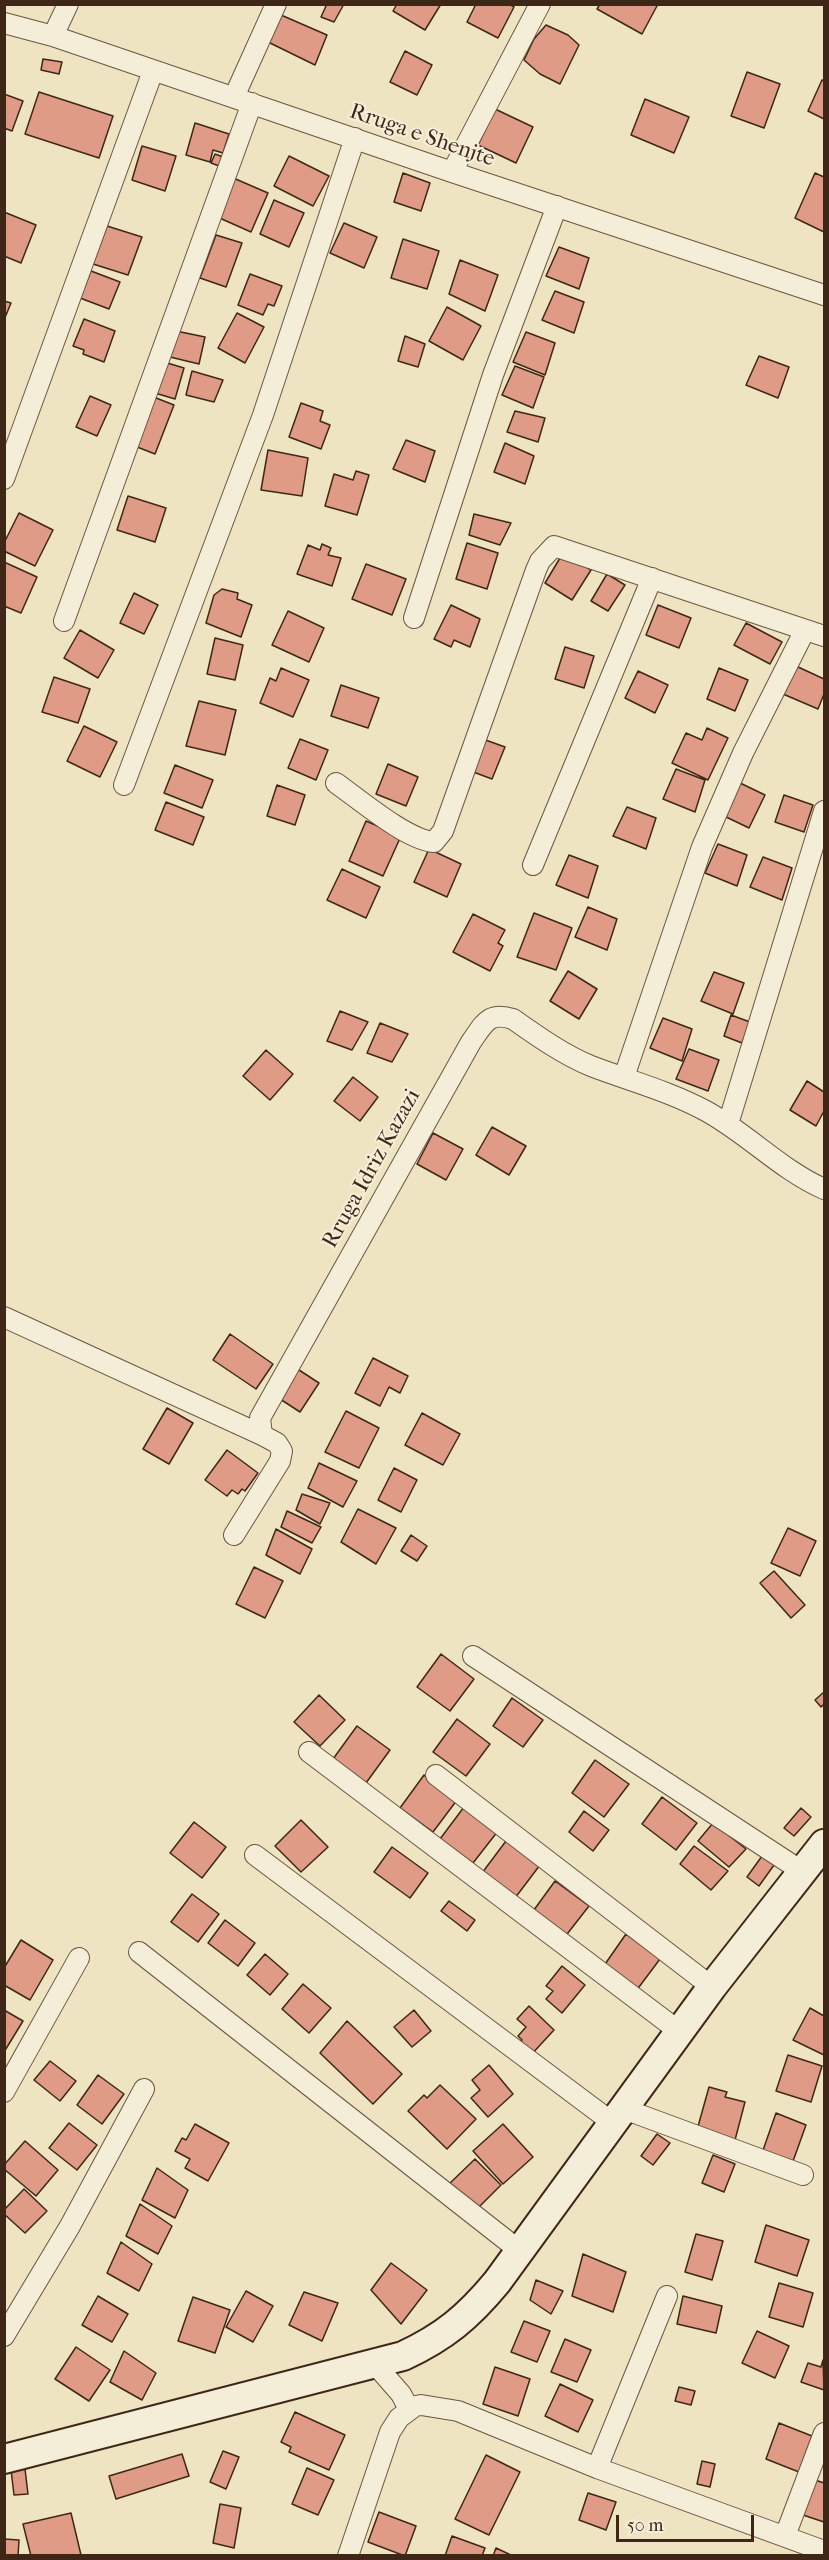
<!DOCTYPE html>
<style>
body{margin:0}
#map{position:relative;width:829px;height:2560px;overflow:hidden;background:#eee4c1;font-family:"IM FELL French Canon",serif}
canvas{display:block}
.frame{position:absolute;inset:0;border:6px solid #3f2718;pointer-events:none}
.scale{position:absolute;left:616px;top:2515px;width:138px;height:27px;box-sizing:border-box;border:3px solid #3f2718;border-top:0;padding-left:8px;font-size:18px;line-height:21px;white-space:nowrap;color:#3f2718;-webkit-text-stroke:4px #f4edd7;paint-order:stroke}
</style>
<div id="map">
<canvas width="829" height="2560"></canvas>
<div class="frame"></div>
<div class="scale">50 m</div>
</div>
<script>
const g = document.querySelector('canvas').getContext('2d');
g.lineJoin = 'round';
function paint(path, color) {
  g.fillStyle = color;
  g.fill(path, 'evenodd');
}
function strokePath(path, color, width, dash) {
  g.strokeStyle = color;
  g.lineWidth = width;
  g.lineCap = dash ? 'butt' : 'round';
  g.setLineDash(dash || []);
  g.stroke(path);
}
function label(font, color, halo, rows, align = 'center') {
  g.font = font + ' "IM FELL French Canon",serif';
  g.lineWidth = 4.5;
  g.setLineDash([]);
  g.textBaseline = 'middle';
  g.strokeStyle = halo;
  g.fillStyle = color;
  for (const [text, x, y, turn = 0] of rows) {
    g.save();
    g.translate(x, y);
    g.rotate((+turn || 0) * Math.PI / 180);
    g.textAlign = isNaN(turn) ? turn : align;
    if (halo) g.strokeText(text, 0, 0);
    g.fillText(text, 0, 0);
    g.restore();
  }
}
const building = new Path2D(`
 M323,4H344L334,22L321,17L326,6Z
 M397,4H441L425,30L393,11Z
 M476,4H509L514,7L498,38L467,22Z
 M600,4H658L642,34L597,9Z
 M281,15L327,35L315,65L268,42Z
 M546,25L568,35L579,45L560,84L540,74L524,60L534,39Z
 M405,51L432,65L417,95L390,82Z
 M43,59L62,62L59,74L41,70Z
 M747,72L780,84L764,128L731,116Z
 M822,80L824,81V119L808,111Z
 M39,92L113,116L99,158L25,134Z
 M4,94L23,101L12,131L4,128Z
 M645,99L689,117L674,153L631,135Z
 M495,109L533,127L516,163L478,145Z
 M195,123L229,134L223,153L213,150L210,162L186,155Z
 M142,146L176,156L165,191L132,180Z
 M215,154L226,158L222,167L211,163Z
 M289,156L329,176L313,206L274,186Z
 M403,173L430,183L421,211L394,202Z
 M815,173L824,177V232L795,218Z
 M231,177L268,193L251,232L215,216Z
 M274,200L304,213L289,247L260,234Z
 M4,212L36,225L21,263L4,256Z
 M344,223L377,237L364,268L330,253Z
 M107,226L142,237L128,275L93,264Z
 M216,235L242,243L226,287L200,278Z
 M403,239L439,251L427,289L391,278Z
 M559,247L589,258L579,289L546,276Z
 M460,260L498,275L485,311L449,294Z
 M91,271L120,282L109,309L80,298Z
 M250,274L282,286L274,306L268,304L263,315L238,305Z
 M555,291L584,302L574,333L542,320Z
 M4,301L11,303L4,320Z
 M447,307L481,326L463,360L429,341Z
 M237,313L264,327L245,363L218,348Z
 M84,319L115,331L104,362L83,354L84,350L73,346Z
 M176,331L205,337L199,364L170,357Z
 M526,332L555,343L545,375L513,362Z
 M405,336L425,344L418,367L398,361Z
 M759,356L789,367L778,398L746,385Z
 M164,362L184,368L175,399L155,393Z
 M515,366L544,377L533,408L502,395Z
 M192,371L223,380L214,402L186,395Z
 M90,396L111,405L97,436L76,427Z
 M151,396L174,405L155,454L132,445Z
 M301,403L323,411L320,421L330,425L321,449L289,437Z
 M515,411L545,418L538,442L507,432Z
 M406,440L435,451L425,482L393,469Z
 M505,443L534,456L525,484L494,472Z
 M268,450L308,458L302,496L261,490Z
 M356,471L369,475L357,515L325,506L334,474L353,480Z
 M128,496L166,508L155,542L117,530Z
 M19,513L53,530L35,566L4,551V543Z
 M474,514L511,523L500,545L469,535Z
 M467,543L498,553L487,589L456,579Z
 M322,544L331,548L328,555L341,558L332,586L297,574L308,545L320,550Z
 M563,553L591,570L572,600L545,583Z
 M4,562L37,577L21,613L4,606Z
 M366,564L406,579L392,615L352,599Z
 M607,574L625,585L608,611L591,601Z
 M222,589L238,593L237,599L252,605L241,637L206,623L214,595Z
 M134,593L158,605L144,634L120,623Z
 M451,605L480,619L470,647L454,640L451,647L434,639Z
 M658,605L691,618L679,648L646,635Z
 M288,611L324,628L309,662L272,645Z
 M746,623L782,642L770,664L734,645Z
 M80,630L114,650L98,678L64,658Z
 M215,638L243,645L235,680L207,674Z
 M565,647L594,656L584,688L555,679Z
 M796,666L824,679V694L818,709L783,694Z
 M281,668L309,680L293,717L260,703L270,678L276,681Z
 M719,668L748,680L735,711L707,699Z
 M638,671L668,685L655,713L625,698Z
 M54,677L90,689L78,723L42,712Z
 M341,685L379,698L368,728L331,716Z
 M199,701L236,710L225,755L186,746Z
 M84,726L117,742L100,777L67,761Z
 M707,728L728,738L708,780L672,763L686,733L702,740Z
 M480,738L505,747L492,779L468,770Z
 M300,739L328,750L316,780L288,768Z
 M388,764L418,777L406,806L376,794Z
 M175,765L213,780L202,808L164,793Z
 M676,769L705,780L695,812L663,799Z
 M738,782L765,795L749,828L722,815Z
 M277,785L305,795L295,825L267,816Z
 M784,795L813,805L804,832L775,822Z
 M166,802L204,817L193,845L155,830Z
 M627,807L656,818L646,849L613,836Z
 M366,821L401,836L383,876L349,861Z
 M718,844L747,855L737,886L705,873Z
 M429,849L461,864L447,897L414,882Z
 M569,855L598,866L588,898L556,885Z
 M763,857L792,868L782,900L750,887Z
 M342,869L380,887L366,918L327,900Z
 M588,907L617,919L607,950L575,937Z
 M534,913L572,928L556,970L517,957Z
 M473,914L505,930L498,943L503,946L490,971L453,952Z
 M568,971L597,989L579,1019L550,1001Z
 M714,972L744,983L733,1014L701,1001Z
 M340,1011L368,1022L352,1050L327,1041Z
 M731,1015L750,1022L742,1043L724,1036Z
 M663,1018L692,1029L682,1061L650,1048Z
 M380,1023L408,1034L392,1062L367,1053Z
 M689,1049L719,1060L708,1091L676,1079Z
 M266,1050L293,1074L270,1100L243,1076Z
 M353,1077L378,1097L360,1121L334,1101Z
 M807,1081L824,1092V1111L816,1126L790,1110Z
 M492,1127L526,1146L509,1175L476,1155Z
 M433,1133L463,1149L446,1180L417,1164Z
 M230,1334L273,1364L256,1389L213,1360Z
 M373,1358L408,1376L400,1393L389,1387L380,1406L355,1393Z
 M296,1368L319,1383L300,1412L277,1397Z
 M167,1408L193,1423L169,1464L143,1449Z
 M346,1411L379,1428L359,1468L325,1452Z
 M422,1413L460,1434L443,1465L405,1445Z
 M227,1450L258,1473L245,1491L242,1489L238,1494L232,1490L227,1496L205,1480Z
 M319,1463L357,1481L343,1507L308,1488Z
 M394,1468L417,1480L401,1512L378,1500Z
 M302,1494L330,1503L320,1524L296,1510Z
 M358,1509L396,1528L376,1564L341,1542Z
 M287,1511L321,1527L312,1543L281,1527Z
 M788,1528L816,1541L800,1576L771,1563Z
 M276,1529L312,1549L300,1574L266,1555Z
 M411,1535L427,1546L417,1561L401,1551Z
 M254,1567L283,1581L265,1618L236,1604Z
 M774,1571L805,1605L791,1618L760,1583Z
 M441,1654L474,1679L450,1711L417,1687Z
 M824,1692V1704L821,1707L815,1700Z
 M319,1695L345,1720L320,1746L294,1722Z
 M512,1698L543,1720L523,1747L493,1726Z
 M457,1719L490,1744L466,1776L433,1752Z
 M357,1726L390,1750L366,1783L333,1759Z
 M595,1760L629,1784L604,1817L572,1793Z
 M424,1775L457,1800L433,1832L400,1808Z
 M662,1797L697,1823L676,1850L642,1824Z
 M464,1807L498,1831L473,1863L440,1839Z
 M801,1808L811,1817L794,1836L784,1828Z
 M584,1811L609,1830L593,1851L569,1832Z
 M301,1820L328,1847L301,1872L275,1846Z
 M194,1822L226,1847L202,1878L170,1853Z
 M713,1823L746,1849L729,1867L698,1841Z
 M506,1841L540,1865L515,1898L482,1873Z
 M694,1846L728,1871L711,1890L680,1864Z
 M392,1847L428,1873L410,1898L374,1872Z
 M762,1856L774,1865L759,1886L747,1877Z
 M555,1881L589,1906L564,1938L531,1914Z
 M192,1894L219,1914L198,1942L171,1922Z
 M449,1901L475,1920L467,1931L441,1911Z
 M225,1920L255,1943L238,1966L208,1943Z
 M626,1934L660,1959L636,1991L603,1967Z
 M21,1940L53,1960L30,2000L4,1985V1968Z
 M265,1954L288,1974L270,1995L247,1975Z
 M562,1966L585,1985L562,2013L546,1999L553,1991L546,1986Z
 M303,1984L331,2008L309,2033L282,2009Z
 M529,2006L554,2030L530,2056L518,2044L522,2040L518,2036L526,2027L517,2019Z
 M810,2008L824,2016V2055L793,2040Z
 M4,2010L23,2021L4,2052Z
 M414,2010L431,2031L412,2047L394,2027Z
 M347,2021L402,2074L373,2104L320,2053Z
 M788,2055L822,2066L811,2102L776,2091Z
 M50,2061L76,2081L60,2101L34,2080Z
 M489,2065L513,2094L488,2117L471,2098L480,2090L472,2080Z
 M98,2075L124,2094L102,2124L77,2105Z
 M440,2085L476,2119L447,2149L408,2111L424,2095L427,2098Z
 M709,2087L727,2092L725,2097L745,2102L735,2140L697,2130Z
 M776,2113L806,2125L792,2164L762,2153Z
 M69,2123L97,2145L77,2170L49,2148Z
 M195,2124L229,2143L208,2181L185,2168L190,2159L175,2151L182,2138L186,2140Z
 M503,2124L533,2157L503,2184L473,2151Z
 M657,2134L670,2143L653,2165L641,2156Z
 M25,2141L58,2170L36,2196L4,2169V2165Z
 M713,2155L735,2164L724,2192L702,2183Z
 M475,2159L501,2185L475,2211L448,2185Z
 M157,2168L188,2190L175,2218L142,2200Z
 M24,2189L47,2211L25,2233L4,2214V2210Z
 M140,2204L172,2226L158,2254L126,2236Z
 M766,2225L809,2240L797,2276L755,2262Z
 M696,2234L723,2241L712,2280L685,2272Z
 M121,2242L152,2264L139,2291L107,2273Z
 M583,2254L626,2272L613,2312L572,2296Z
 M391,2263L427,2290L401,2324L371,2290Z
 M536,2280L563,2291L551,2314L530,2300Z
 M779,2283L813,2293L803,2327L769,2317Z
 M246,2291L273,2306L253,2342L226,2327Z
 M304,2292L338,2303L322,2341L289,2325Z
 M98,2296L128,2314L112,2342L82,2325Z
 M683,2296L722,2306L716,2333L677,2324Z
 M193,2297L230,2310L215,2353L178,2341Z
 M524,2321L550,2331L537,2362L511,2352Z
 M757,2331L789,2346L775,2378L742,2363Z
 M565,2339L591,2350L577,2382L551,2372Z
 M76,2347L110,2370L89,2401L55,2379Z
 M124,2351L156,2373L142,2400L110,2382Z
 M823,2360L824,2390L801,2382L808,2363L821,2367Z
 M495,2367L530,2379L518,2416L483,2404Z
 M560,2384L593,2400L578,2432L545,2416Z
 M679,2387L695,2391L691,2405L675,2401Z
 M295,2412L345,2435L329,2470L289,2452L291,2447L281,2442Z
 M779,2423L812,2436L799,2472L766,2459Z
 M223,2451L239,2457L226,2489L210,2482Z
 M182,2454L189,2476L116,2499L109,2476Z
 M486,2455L520,2472L489,2535L455,2519Z
 M702,2461L715,2464L710,2487L697,2484Z
 M307,2468L334,2480L318,2515L292,2504Z
 M25,2469L28,2494L14,2495L11,2470Z
 M815,2480L824,2483V2522L803,2515Z
 M588,2493L616,2502L606,2530L579,2520Z
 M220,2504L241,2508L234,2548L213,2543Z
 M379,2512L416,2526L405,2556L368,2542Z
 M71,2513L81,2555L31,2556L23,2524Z
 M452,2536L485,2548L482,2556H445Z
 M4,2539L19,2540L18,2556H4Z
 M496,2548L513,2556H493Z`);
const street = new Path2D(`
 M4,23L53,36L452,172L824,295
 M53,36L68,4
 M234,97L276,4
 M452,172L540,4
 M4,479L153,71
 M414,618L493,375L557,206
 M64,621L252,103
 M336,783C360,800 407,840 434,842L443,831L536,570L540,561L554,546L824,636
 M124,785L263,415L355,138
 M533,865L652,578
 M624,1077L702,847L743,753L805,630
 M728,1124L824,811
 M4,1317L262,1435L260,1418L471,1042C484,1024 488,1011 513,1019C537,1036 564,1055 591,1066C630,1081 669,1091 706,1111C748,1134 781,1170 824,1189
 M234,1535L280,1461L282,1451L277,1443L262,1435
 M473,1656L803,1872
 M309,1752L680,2032
 M436,1775L712,1987
 M255,1855L613,2123
 M139,1952L520,2251
 M4,2092L79,1958
 M624,2109L803,2175
 M4,2336L70,2226L144,2089
 M374,2363L401,2394L409,2409
 M597,2468L667,2296
 M785,2536L824,2433
 M348,2556L390,2432L399,2418L415,2406L421,2405L458,2411L597,2468L824,2551`);
const secondary = new Path2D(`
 M4,2459L403,2356C444,2337 468,2317 497,2282L712,1987L824,1844`);
const streetNames = [
 ["Rruga e Shenjte",422,136,19],
 ["Rruga Idriz Kazazi",372,1169,-61]
];
paint(building, '#df9b86');
strokePath(building, '#3f2718', 1.5);
strokePath(street, '#6b5642', 22);
strokePath(secondary, '#3f2718', 32);
strokePath(street, '#f4edd7', 20);
strokePath(secondary, '#f4edd7', 28);
label('22px', '#3f2718', '#f4edd7', streetNames);
</script>
